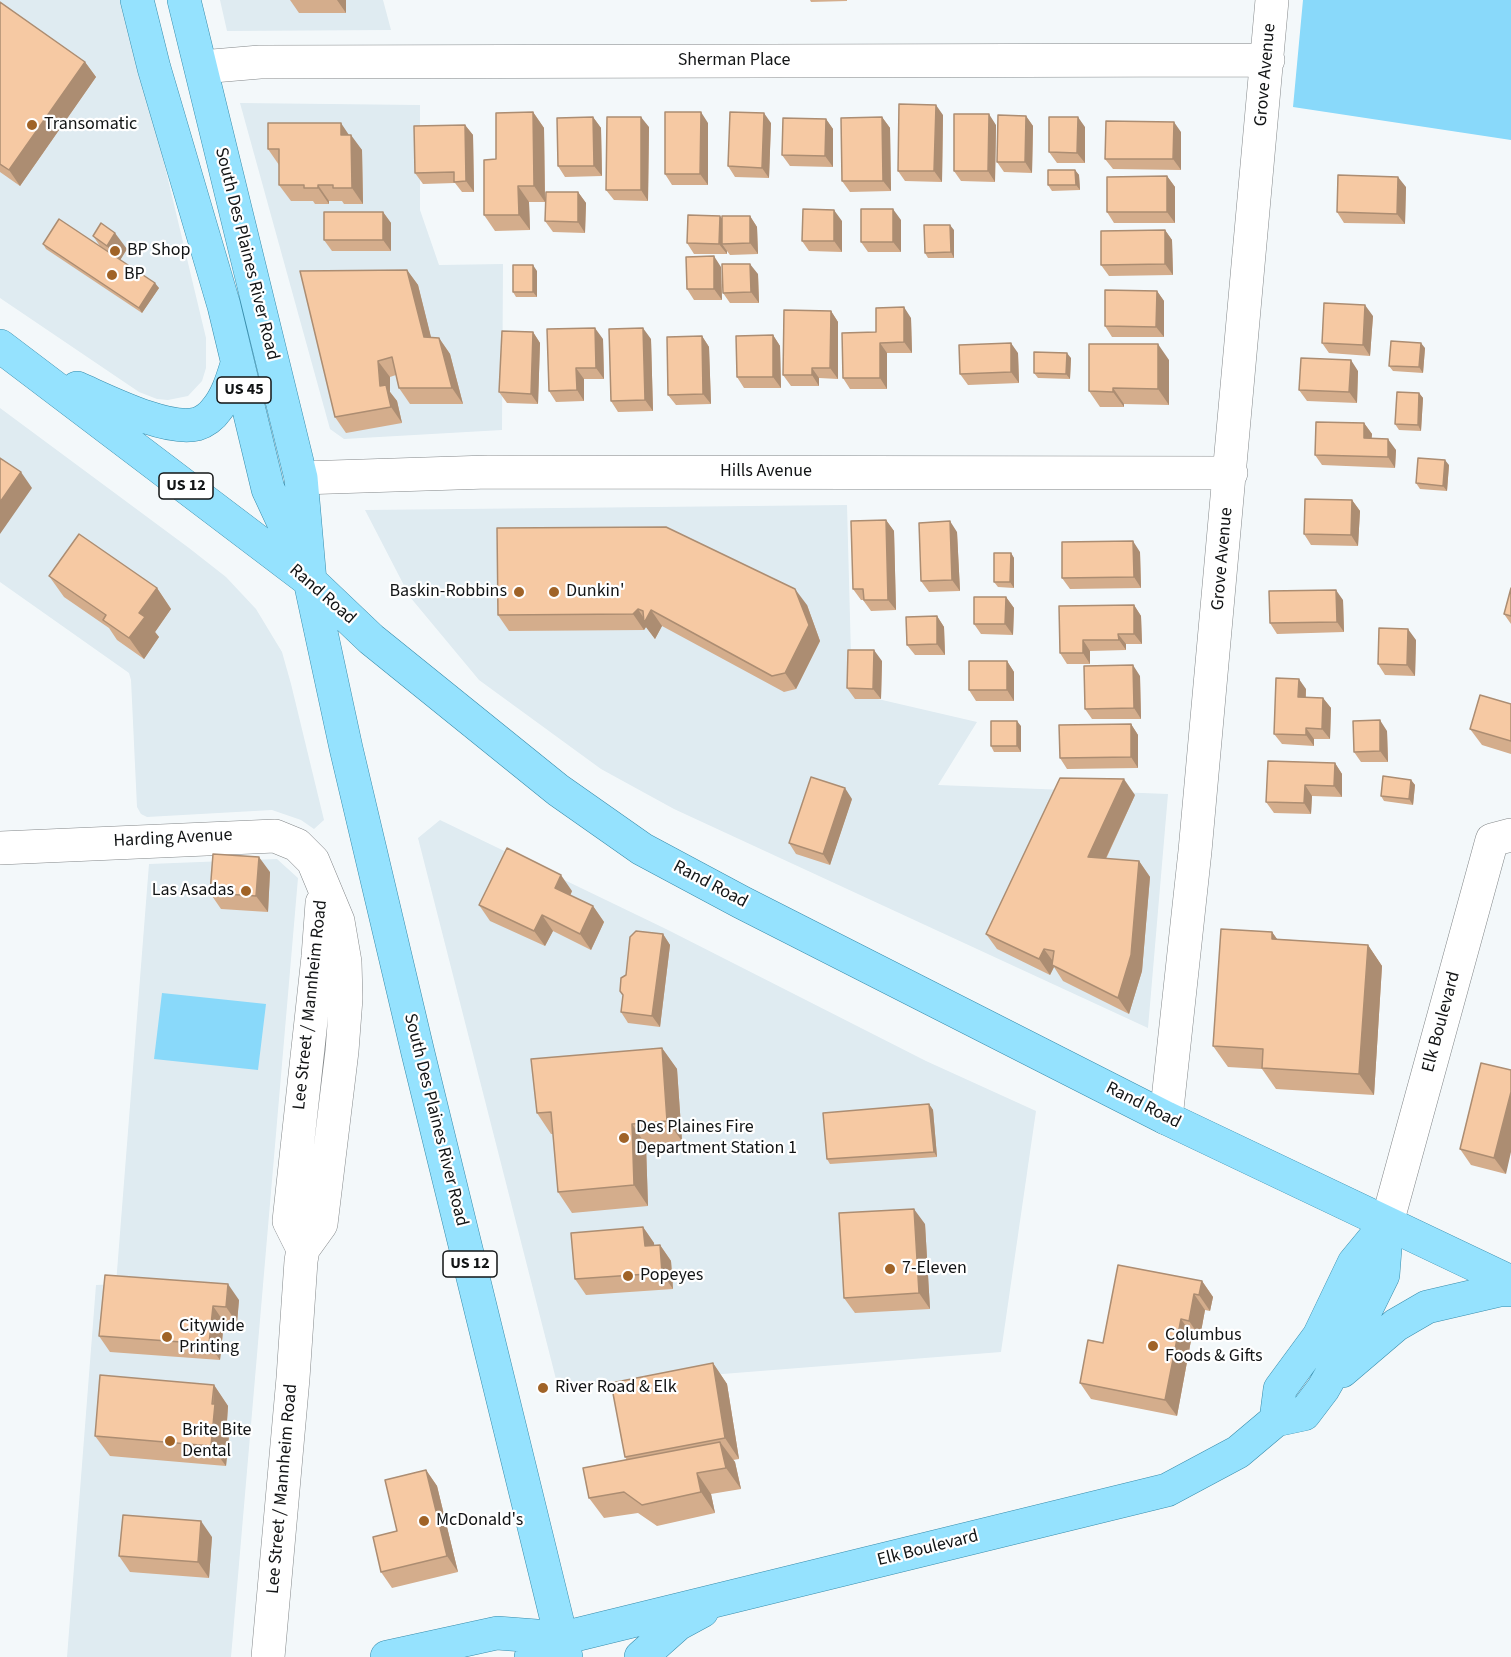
<!DOCTYPE html>
<style>
body{margin:0}
canvas{display:block;background:#f3f8fa}
</style>
<canvas width="1511" height="1657"></canvas>
<script>
const g = document.querySelector('canvas').getContext('2d');
g.lineJoin = 'round';
function paint(path, color) {
  g.fillStyle = color;
  g.fill(path, 'evenodd');
}
function strokePath(path, color, width, dash) {
  g.strokeStyle = color;
  g.lineWidth = width;
  g.lineCap = dash ? 'butt' : 'round';
  g.setLineDash(dash || []);
  g.stroke(path);
}
function label(font, color, halo, rows, align = 'center') {
  g.font = font + ' "Source Sans 3",sans-serif';
  g.lineWidth = 4.5;
  g.setLineDash([]);
  g.textBaseline = 'middle';
  g.strokeStyle = halo;
  g.fillStyle = color;
  for (const [text, x, y, turn = 0] of rows) {
    g.save();
    g.translate(x, y);
    g.rotate((+turn || 0) * Math.PI / 180);
    g.textAlign = isNaN(turn) ? turn : align;
    if (halo) g.strokeText(text, 0, 0);
    g.fillText(text, 0, 0);
    g.restore();
  }
}
const built = new Path2D(`
 M0,0H125L206,338V368L202,381L188,396L168,400L157,399L139,392L0,298Z
 M220,0H383L391,30L227,31Z
 M240,103L420,105V210L439,265L503,264L502,430L344,439L330,429Z
 M0,408L189,548L226,577L256,609L282,652L291,684L324,820L314,829L301,820L272,810L147,817L141,814L137,807L131,680L129,673L0,582Z
 M847,505L852,693L977,722L938,785L1168,794L1148,1028L674,809L601,769L479,680L410,597L365,510Z
 M440,820L666,929L926,1061L1036,1111L1001,1352L558,1387L418,838Z
 M277,859L298,878L231,1657H67L96,1285L116,1284L149,864Z`);
const green = new Path2D(`
 M1303,0H1511V140L1293,107Z
 M162,993L266,1004L258,1070L154,1059Z`);
const minor = new Path2D(`
 M201,67L260,62L1268,60
 M301,478L488,472L1231,473
 M0,848L275,836L297,845L313,861L338,921L345,962L346,998L342,1051L321,1224L303,1249L301,1261L293,1378L268,1657
 M1166,1118L1195,851L1272,0
 M1387,1223L1492,840L1511,835
 M303,1249L289,1221L318,957L322,903`);
const major = new Path2D(`
 M137,0L154,68L224,306L268,489L301,560
 M184,0L301,478L310,581L346,748L418,1053L566,1657
 M0,346L310,581L371,639L558,790L642,849L741,902L1166,1118L1511,1282
 M77,388C105,400 167,432 197,424C204,422 212,416 216,410C227,397 232,380 237,364
 M1342,1371L1396,1325L1427,1307L1500,1290H1511
 M1276,1420L1280,1389L1319,1336L1354,1263L1387,1223
 M387,1657L497,1633L563,1638
 M531,1657L563,1638L1167,1490L1238,1452L1276,1420L1304,1414L1323,1389L1350,1342L1383,1275L1387,1223
 M641,1657L678,1624L702,1611`);
const wall = new Path2D(`
 M290,0H346V13H299Z
 M810,0H847V1L811,2Z
 M0,2L85,62L96,77L20,186L0,172Z
 M533,112L544,128L545,202H529L530,230L495,231L484,215L496,159Z
 M943,115L942,182L905,181L898,171Z
 M1026,116L1033,126L1032,173L1004,172L997,162Z
 M593,117L601,128L602,176L565,177L558,166Z
 M882,117L890,128L891,191L850,192L842,181Z
 M826,119L833,129V167L790,166L782,155Z
 M708,123V185H672L665,174Z
 M771,123L769,178L735,177L728,166Z
 M465,125L473,135L474,192H462L455,183L423,184L415,173Z
 M996,125L995,182L961,181L954,171Z
 M649,127L648,201L614,200L606,190Z
 M1085,127V163H1057L1049,152Z
 M1181,132V170L1113,169L1105,159Z
 M349,135L362,150L363,204H344L342,201H329V204H315L313,201H291L279,185V165L268,149Z
 M1075,170L1079,175L1080,190L1052,191L1048,185Z
 M1167,176L1175,187V223H1114L1107,212Z
 M1406,187L1405,224L1344,223L1337,212Z
 M578,192L586,203L585,233L553,232L545,221Z
 M383,212L391,223V251H332L324,240Z
 M750,216L757,227L758,254L730,255L727,251V254H694L687,243L722,218Z
 M901,220V252H868L861,242Z
 M842,221V252L809,251L802,241Z
 M954,230V258H928L925,253Z
 M1165,230L1172,240L1173,275L1109,276L1101,265Z
 M93,236L127,249L120,260L159,288L142,313L46,249L43,244L100,246Z
 M721,267L722,300H694L687,289Z
 M407,270L418,285L431,338H439L450,354L463,404H410L399,388L396,375L390,377V392L397,401L402,423L346,433L335,417Z
 M537,271V297H516L513,292Z
 M758,274L759,303H730L723,293Z
 M1157,291L1164,301V337H1112L1105,326Z
 M831,311L838,322V379L819,378V386H791L783,375Z
 M1373,316L1370,356L1329,353L1322,343Z
 M911,318L912,353H887V389H850L843,378L876,332Z
 M533,332L540,343L538,404L507,403L499,392Z
 M773,335L780,346L781,388H744L737,377Z
 M702,336L709,347L711,404L676,405L668,395Z
 M603,339L604,379H584V401L556,402L549,391Z
 M651,339L653,411L618,412L611,401Z
 M1425,348L1423,373L1393,371L1389,366Z
 M1018,353L1019,383L968,385L960,374Z
 M1071,358L1070,379L1038,378L1034,373Z
 M1169,360V405L1124,404V407H1100L1089,391Z
 M1358,371L1357,403L1307,401L1299,390Z
 M1419,393L1423,398L1421,431L1399,430L1395,424Z
 M1364,423L1372,434L1371,438L1396,450L1395,468L1322,465L1315,455Z
 M1449,465L1447,491L1420,489L1416,483Z
 M1352,500L1360,511L1358,546L1311,545L1304,534Z
 M886,520L894,531L896,610L871,611L863,600H861L853,589Z
 M497,528L807,605L820,641L796,689L784,692L662,626L655,639L646,627L644,630L509,631L498,615Z
 M957,532L960,591L929,592L921,581Z
 M1140,552L1141,588L1070,589L1062,578Z
 M1011,553L1014,558V588L998,587L994,582Z
 M49,576L157,588L171,609L155,632L159,637L144,659L117,640L109,628L64,597Z
 M1511,588V624L1504,614Z
 M1006,597L1014,608L1013,635L981,634L974,624Z
 M1343,600L1344,632L1277,634L1270,623Z
 M1134,605L1141,616L1142,644H1126V650L1090,651V664H1067L1060,653Z
 M937,616L944,627L945,655H915L907,645Z
 M1416,640L1415,676L1385,675L1378,664Z
 M882,661L881,699H855L847,688Z
 M1007,661L1014,672V701H976L969,690Z
 M1140,676L1141,719H1092L1085,709Z
 M1306,689V697L1323,698L1331,708L1330,739H1314V746L1282,744L1274,734Z
 M1511,704V754L1482,745L1470,729Z
 M1131,724L1138,735V768L1067,769L1060,758Z
 M1021,726V752H994L991,746Z
 M1387,731L1388,762H1361L1354,752Z
 M1335,763L1342,774V797L1312,796L1311,814L1274,813L1266,802Z
 M1411,780L1415,785L1413,805L1384,801L1381,796Z
 M1135,795L1106,859L1139,861L1150,877L1142,971L1129,1014L1063,981L1054,967L1050,975L997,949L986,934Z
 M852,799L830,865L796,854L789,843Z
 M270,872L268,912L221,909L210,893Z
 M572,891L570,896L593,906L604,922L591,950L553,931L545,946L490,921L479,905Z
 M1272,932L1277,939L1368,945L1382,966L1374,1095L1276,1089L1262,1069L1228,1067L1213,1046Z
 M663,934L670,945L660,1027L628,1023L621,1012L626,975Z
 M662,1048L677,1069L682,1141L646,1145L648,1206L572,1213L558,1192L553,1134H551L537,1113Z
 M1481,1063L1506,1174L1471,1165L1460,1149Z
 M929,1104L933,1110L937,1157L830,1164L827,1159Z
 M925,1224L930,1309L855,1313L844,1298Z
 M643,1227L654,1243V1246L660,1245L671,1261L673,1289L586,1295L575,1279Z
 M1202,1281L1213,1297L1210,1311L1205,1310L1200,1337L1192,1335L1177,1416L1091,1399L1080,1383L1103,1343Z
 M239,1300L237,1323L224,1322L220,1360L110,1352L99,1336Z
 M713,1363L727,1384L739,1459L733,1460L735,1462L741,1489L711,1494L715,1513L657,1526L638,1513L604,1518L589,1498L627,1460L625,1457Z
 M214,1385L228,1406L227,1421L230,1425L226,1466L110,1456L95,1436Z
 M426,1470L437,1486L458,1572L392,1588L381,1572L397,1531Z
 M212,1537L209,1578L130,1572L119,1556Z`);
const shadedWall = new Path2D(`
 M337,0H346V13Z
 M85,62L96,77L20,186L9,170Z
 M936,105L943,115L942,182L934,171Z
 M533,112L544,128L545,202L534,186Z
 M701,112L708,123V185L700,174Z
 M764,113L771,123L769,178L762,168Z
 M989,114L996,125L995,182L988,171Z
 M1026,116L1033,126L1032,173L1025,162Z
 M593,117L601,128L602,176L594,166Z
 M641,117L649,127L648,201L641,190Z
 M882,117L890,128L891,191L883,181Z
 M1078,117L1085,127V163L1077,153Z
 M826,119L833,129V167L825,156Z
 M1174,122L1181,132V170L1173,159Z
 M341,123L351,138V135L362,150L363,204L352,188L341,135Z
 M465,125L473,135L474,192L466,181Z
 M1075,170L1079,175L1080,190L1076,185Z
 M1167,176L1175,187V223L1167,212Z
 M1398,177L1406,187L1405,224L1397,214Z
 M318,185L329,201V204L318,188Z
 M518,186L529,202L530,230L519,215Z
 M578,192L586,203L585,233L578,222Z
 M893,209L901,220V252L893,242Z
 M834,210L842,221V252L834,241Z
 M383,212L391,223V251L383,240Z
 M720,216L728,227L722,244L727,251V254L719,244Z
 M750,216L757,227L758,254L750,243Z
 M950,225L954,230V258L951,252Z
 M1165,230L1172,240L1173,275L1165,264Z
 M115,233L127,249L119,262L107,246Z
 M714,256L721,267L722,300L714,289Z
 M750,264L758,274L759,303L751,292Z
 M533,265L537,271V297L533,292Z
 M407,270L418,285L435,353L424,337Z
 M155,283L159,288L142,313L139,308Z
 M1157,291L1164,301V337L1156,327Z
 M1365,305L1373,316L1370,356L1363,345Z
 M904,307L911,318L912,353L904,342Z
 M831,311L838,322V379L830,368Z
 M595,328L603,339L604,379L596,368Z
 M643,328L651,339L653,411L645,400Z
 M533,332L540,343L538,404L531,394Z
 M773,335L780,346L781,388L773,377Z
 M702,336L709,347L711,404L703,394Z
 M439,338L450,354L463,404L452,388Z
 M880,343L887,353V389L880,378Z
 M1011,343L1018,353L1019,383L1011,372Z
 M1421,343L1425,348L1423,373L1419,367Z
 M1158,344L1169,360V405L1158,389Z
 M1067,353L1071,358L1070,379L1066,374Z
 M1351,360L1358,371L1357,403L1349,392Z
 M378,361L390,377V392L397,401L402,423L391,407L380,386Z
 M576,368L584,379V401L577,390Z
 M812,368L819,378V386L812,375Z
 M1113,388L1124,404V407L1113,392Z
 M1419,393L1423,398L1421,431L1418,425Z
 M1364,423L1372,434L1371,449L1364,438Z
 M1388,439L1396,450L1395,468L1388,457Z
 M1445,460L1449,465L1447,491L1443,486Z
 M21,472L32,488L0,534V502Z
 M1352,500L1360,511L1358,546L1351,535Z
 M886,520L894,531L896,610L888,600Z
 M950,521L957,532L960,591L952,580Z
 M1133,541L1140,552L1141,588L1134,577Z
 M1011,553L1014,558V588L1010,582Z
 M157,588L171,609L155,632L159,637L144,659L129,638L139,613Z
 M795,589L807,605L820,641L796,689L785,673Z
 M1336,590L1343,600L1344,632L1337,622Z
 M1006,597L1014,608L1013,635L1005,624Z
 M1134,605L1141,616L1142,644L1134,634Z
 M638,609L645,620L651,610L662,626L655,639L646,627L644,630L633,614Z
 M937,616L944,627L945,655L937,644Z
 M1408,629L1416,640L1415,676L1407,665Z
 M1118,634L1126,644V650L1119,640Z
 M1083,640L1090,651V664L1083,653Z
 M874,650L882,661L881,699L873,689Z
 M1007,661L1014,672V701L1007,690Z
 M1133,665L1140,676L1141,719L1134,708Z
 M1299,679L1306,689L1305,707L1298,697Z
 M1323,698L1331,708L1330,739L1322,729Z
 M1380,720L1387,731L1388,762L1380,751Z
 M1017,721L1021,726V752L1017,746Z
 M1131,724L1138,735V768L1131,757Z
 M1306,728L1314,739V746L1306,735Z
 M1335,763L1342,774V797L1334,786Z
 M1124,779L1135,795L1099,873L1088,857Z
 M1411,780L1415,785L1413,805L1409,799Z
 M1305,785L1312,796L1311,814L1304,803Z
 M845,788L852,799L830,865L823,854Z
 M259,857L270,872L268,912L256,896Z
 M1139,861L1150,877L1142,971L1129,1014L1118,998Z
 M561,875L572,891L566,904L555,888Z
 M593,906L604,922L591,950L580,934Z
 M542,915L553,931L545,946L534,931Z
 M1272,932L1287,953L1272,939Z
 M663,934L670,945L660,1027L652,1016Z
 M1368,945L1382,966L1374,1095L1359,1074Z
 M1044,949L1055,964L1052,965L1054,967L1050,975L1039,959Z
 M662,1048L677,1069L682,1141L667,1121Z
 M1511,1092V1152L1506,1174L1494,1158Z
 M929,1104L933,1110L937,1157L934,1152Z
 M632,1124L646,1145L648,1206L634,1185Z
 M914,1209L925,1224L930,1309L919,1293Z
 M643,1227L654,1243L656,1262L645,1246Z
 M660,1245L671,1261L673,1289L662,1273Z
 M1202,1281L1213,1297L1210,1311L1199,1295Z
 M228,1284L239,1300L237,1323L226,1307Z
 M1194,1294L1205,1310L1200,1337L1189,1321Z
 M213,1306L224,1322L220,1360L209,1344Z
 M1181,1319L1192,1335L1177,1416L1165,1400Z
 M713,1363L727,1384L739,1459L725,1438Z
 M214,1385L228,1406L227,1421L230,1425L226,1466L211,1446Z
 M720,1442L735,1462L741,1489L726,1468Z
 M426,1470L437,1486L458,1572L447,1556Z
 M697,1473L711,1494L715,1513L701,1492Z
 M201,1521L212,1537L209,1578L198,1562Z`);
const building = new Path2D(`
 M0,2L85,62L9,170L0,164Z
 M899,104L936,105L934,171H898Z
 M533,112L534,186H518L519,215H484V160L496,159V113Z
 M665,112H701L700,174H665Z
 M730,112L764,113L762,168L728,166Z
 M954,114H989L988,171H954Z
 M998,115L1026,116L1025,162H997Z
 M593,117L594,166H558L557,118Z
 M607,117H641V190H606Z
 M882,117L883,181H842L841,118Z
 M1049,117H1078L1077,153L1049,152Z
 M783,118L826,119L825,156L782,155Z
 M1106,121L1174,122L1173,159H1105Z
 M268,123H341V135H351L352,188H333V185H318V188H304V185H279V149H268Z
 M465,125L466,181L454,182V172L415,173L414,126Z
 M1048,170H1075L1076,185H1048Z
 M1338,175L1398,177L1397,214L1337,212Z
 M1167,176V212H1107V177Z
 M546,192H578V222L545,221Z
 M803,209L834,210V241H802Z
 M861,209H893V242H861Z
 M324,212H383V240H324Z
 M688,215L720,216L719,244L687,243Z
 M722,216H750V243L722,244Z
 M59,219L155,283L139,308L43,244Z
 M101,223L115,233L107,246L93,236Z
 M924,225H950L951,252L925,253Z
 M1165,230V264L1101,265V231Z
 M714,256V289H687L686,257Z
 M722,264H750L751,292L723,293Z
 M513,265H533V292H513Z
 M407,270L424,337L439,338L452,388H399L392,357L378,361L380,386L386,385L391,407L335,417L300,271Z
 M1105,290L1157,291L1156,327L1105,326Z
 M1324,303L1365,305L1363,345L1322,343Z
 M904,307V342L880,343V378H843L842,333L876,332V308Z
 M784,310L831,311L830,368H812V375H783Z
 M595,328L596,368H576L577,390L549,391L547,329Z
 M643,328L645,400L611,401L609,329Z
 M502,331L533,332L531,394L499,392Z
 M773,335V377H737L736,336Z
 M702,336L703,394L668,395L667,337Z
 M1391,341L1421,343L1419,367L1389,366Z
 M1011,343V372L960,374L959,345Z
 M1089,344H1158V389L1113,388V392L1089,391Z
 M1034,352L1067,353L1066,374L1034,373Z
 M1301,358L1351,360L1349,392L1299,390Z
 M1397,392L1419,393L1418,425L1395,424Z
 M1316,422L1364,423V438L1388,439V457L1315,455Z
 M0,458L21,472L0,502Z
 M1418,458L1445,460L1443,486L1416,483Z
 M1305,499L1352,500L1351,535L1304,534Z
 M886,520L888,600H864L863,589H853L851,521Z
 M950,521L952,580L921,581L919,523Z
 M666,527L795,589L809,625L785,673L772,676L651,610L644,623L643,611L638,609L633,614L498,615L497,528Z
 M79,534L157,588L139,613L145,617L129,638L103,620L106,615L49,576Z
 M1133,541L1134,577L1062,578V542Z
 M994,553H1011L1010,582H994Z
 M1511,588V616L1504,614Z
 M1336,590L1337,622L1270,623L1269,591Z
 M974,597H1006L1005,624H974Z
 M1134,605V634H1118L1119,640H1083V653H1060L1059,606Z
 M937,616V644L907,645L906,617Z
 M1379,628L1408,629L1407,665L1378,664Z
 M848,650H874L873,689L847,688Z
 M969,661H1007V690H969Z
 M1133,665L1134,708L1085,709L1084,666Z
 M1276,678L1299,679L1298,697L1323,698L1322,729L1306,728V735L1274,734Z
 M1480,695L1511,704V741L1470,729Z
 M1380,720V751L1354,752L1353,721Z
 M991,721H1017V746H991Z
 M1131,724V757L1060,758L1059,725Z
 M1268,761L1335,763L1334,786L1305,785L1304,803L1266,802Z
 M1383,776L1411,780L1409,799L1381,796Z
 M811,777L845,788L823,854L789,843Z
 M1060,778L1124,779L1088,857L1139,861L1131,955L1118,998L1052,965L1054,951L1044,949L1039,959L986,934Z
 M507,848L561,875L555,888L593,906L580,934L542,915L534,931L479,905Z
 M213,854L259,857L256,896L210,893Z
 M1221,929L1272,932V939L1368,945L1359,1074L1262,1068L1263,1049L1213,1046Z
 M636,931L663,934L652,1016L621,1012L623,995L620,991L621,978L626,975L630,937Z
 M662,1048L667,1121L632,1124L634,1185L558,1192L551,1112L537,1113L531,1059Z
 M1481,1063L1511,1070V1092L1494,1158L1460,1149Z
 M929,1104L934,1152L827,1159L823,1113Z
 M914,1209L919,1293L844,1298L839,1213Z
 M643,1227L645,1246L660,1245L662,1273L575,1279L571,1233Z
 M1118,1265L1202,1281L1199,1295L1194,1294L1189,1321L1181,1319L1165,1400L1080,1383L1088,1340L1103,1343Z
 M105,1275L228,1284L226,1307L213,1306L209,1344L99,1336Z
 M713,1363L725,1438L625,1457L611,1383Z
 M100,1375L214,1385L212,1404H215L211,1446L95,1436Z
 M720,1442L726,1468L697,1473L701,1492L642,1505L624,1492L589,1498L583,1468Z
 M426,1470L447,1556L381,1572L373,1537L397,1531L385,1480Z
 M123,1515L201,1521L198,1562L119,1556Z`);
const markers = [
 [32,125,6,"#a06327"],
 [115,251,6,"#a06327"],
 [112,275,6,"#a06327"],
 [519,592,6,"#a06327"],
 [554,592,6,"#a06327"],
 [246,891,6,"#a06327"],
 [624,1138,6,"#a06327"],
 [890,1269,6,"#a06327"],
 [628,1276,6,"#a06327"],
 [167,1337,6,"#a06327"],
 [1153,1346,6,"#a06327"],
 [543,1388,6,"#a06327"],
 [170,1441,6,"#a06327"],
 [424,1521,6,"#a06327"]
];
const shields = [
 [244,390,54],
 [186,486,54],
 [470,1264,54]
];
const shieldNames = [
 ["US 45",244,390],
 ["US 12",186,486],
 ["US 12",470,1264]
];
const streetNames = [
 ["Sherman Place",734,61],
 ["Grove Avenue",1266,75,-85],
 ["South Des Plaines River Road",246,254,76],
 ["Hills Avenue",766,472],
 ["Grove Avenue",1223,559,-85],
 ["Rand Road",322,595,41],
 ["Harding Avenue",173,839,-3],
 ["Rand Road",710,885,28],
 ["Lee Street / Mannheim Road",311,1005,-84],
 ["Elk Boulevard",1442,1022,-75],
 ["Rand Road",1143,1106,27],
 ["South Des Plaines River Road",435,1120,76],
 ["Lee Street / Mannheim Road",283,1489,-85],
 ["Elk Boulevard",928,1549,-14]
];
const poiNames = [
 ["Transomatic",44,125],
 ["BP Shop",127,251],
 ["BP",124,275],
 ["Baskin-Robbins",507,592,"right"],
 ["Dunkin'",566,592],
 ["Las Asadas",234,891,"right"],
 ["Des Plaines Fire",636,1128],
 ["Department Station 1",636,1149],
 ["7-Eleven",902,1269],
 ["Popeyes",640,1276],
 ["Citywide",179,1327],
 ["Printing",179,1348],
 ["Columbus",1165,1336],
 ["Foods & Gifts",1165,1357],
 ["River Road & Elk",555,1388],
 ["Brite Bite",182,1431],
 ["Dental",182,1452],
 ["McDonald's",436,1521]
];
paint(built, '#dfebf1');
paint(green, '#89d9fa');
strokePath(minor, '#84888a', 34);
strokePath(major, '#398dac', 34);
strokePath(minor, '#fff', 33);
strokePath(major, '#95e2fe', 33);
paint(wall, '#d4ad8c');
paint(shadedWall, '#ac8d72');
paint(building, '#f6c9a3');
strokePath(building, '#ac8d72', 1.5);
for (const [x, y, r, color] of markers) {
  const dot = new Path2D();
  dot.arc(x, y, r, 0, 2 * Math.PI);
  g.fillStyle = color;
  g.fill(dot);
  strokePath(dot, '#fff', 2);
}
for (const [x, y, w] of shields) {
  const box = new Path2D();
  box.roundRect(x - w / 2, y - 13, w, 26, 4.5);
  g.fillStyle = '#fff';
  g.fill(box);
  strokePath(box, '#121415', 1.5);
}
label('bold 16px', '#121415', null, shieldNames);
label('18px', '#121415', '#fff', streetNames);
label('18px', '#121415', '#fff', poiNames, 'left');
</script>
